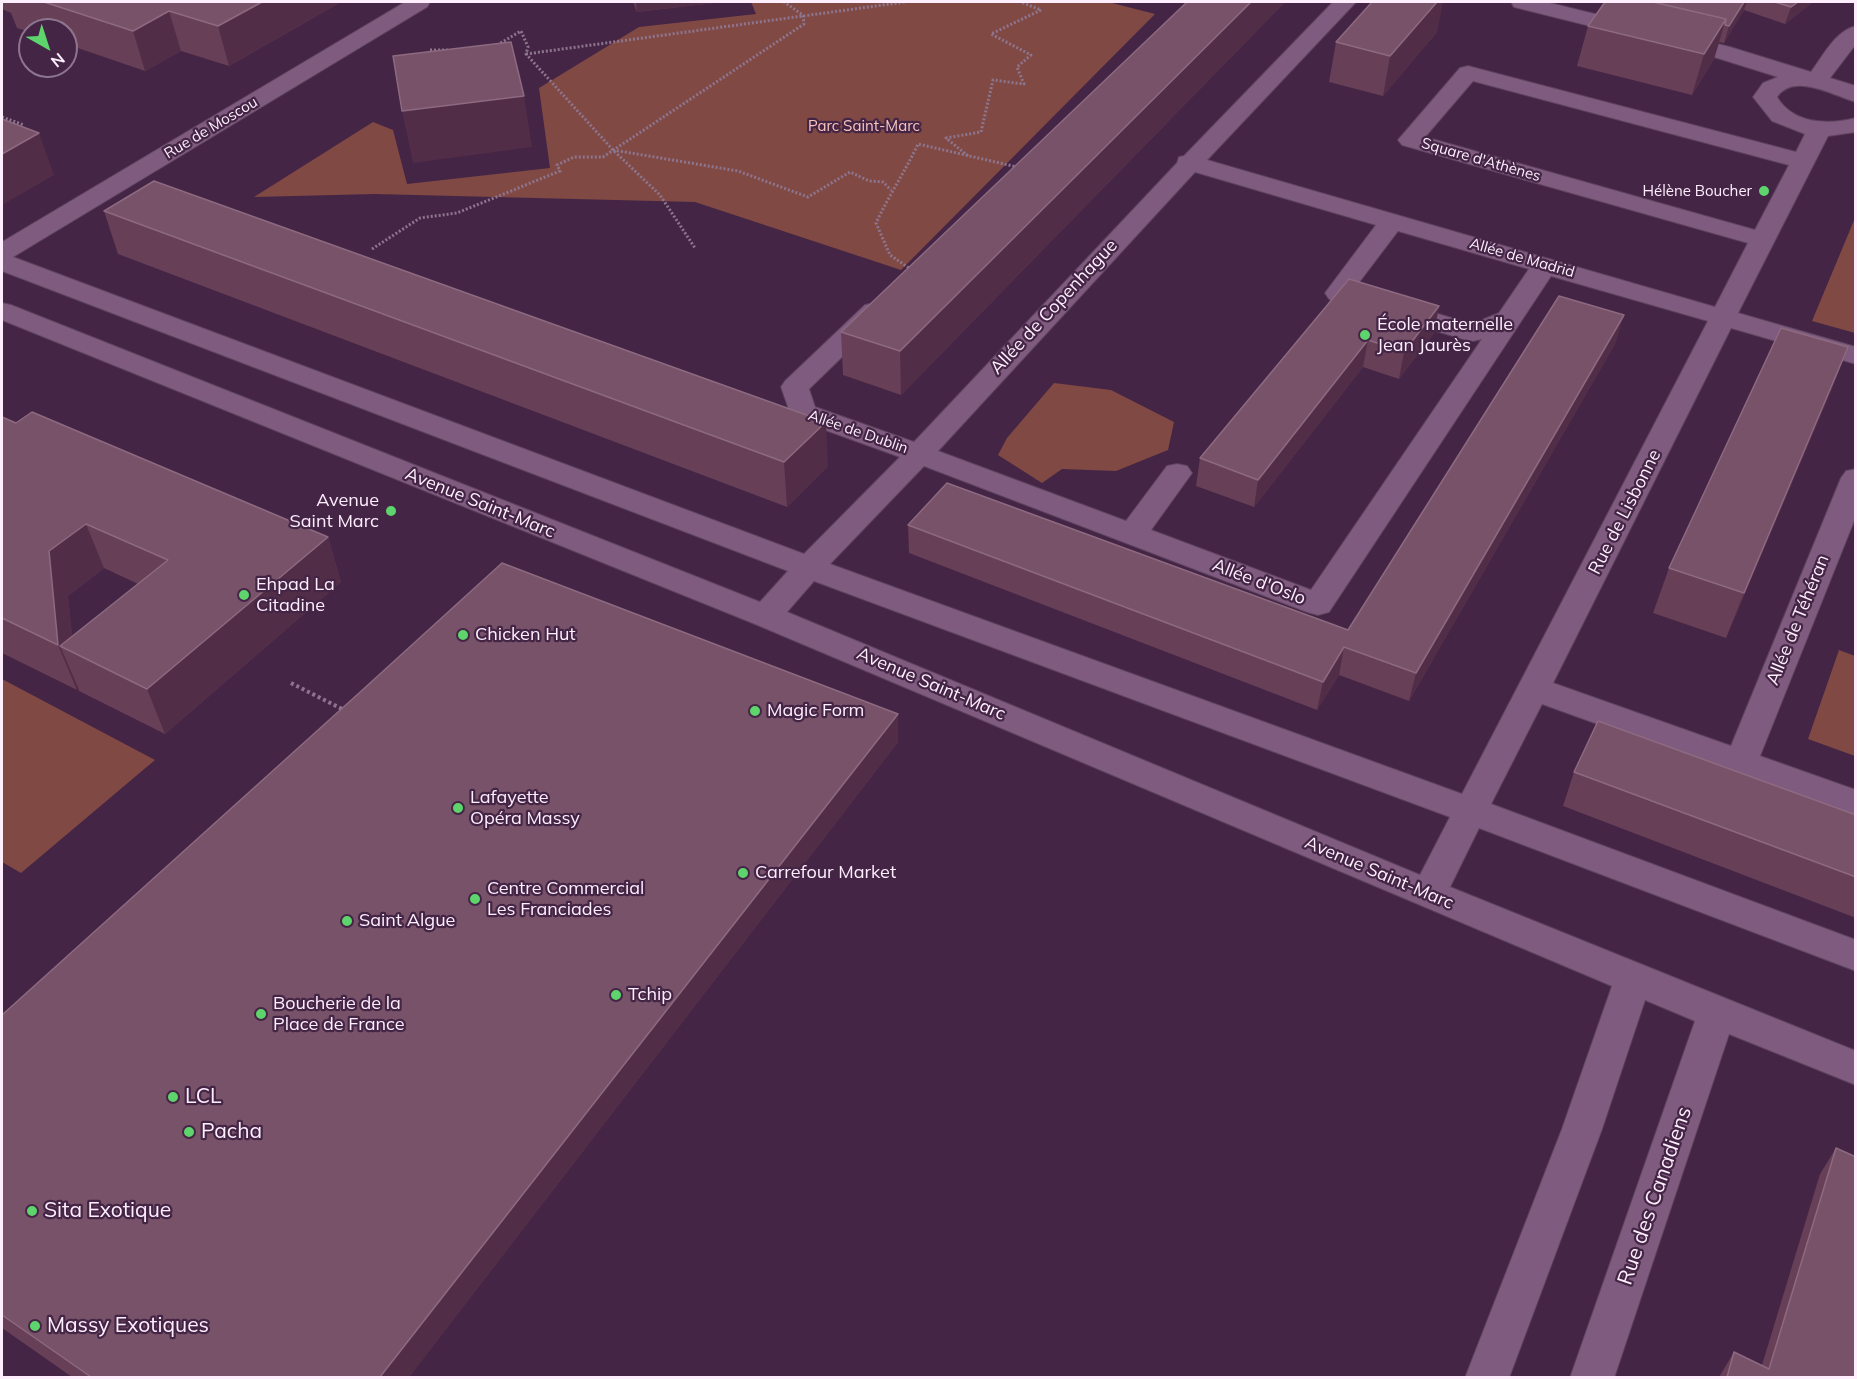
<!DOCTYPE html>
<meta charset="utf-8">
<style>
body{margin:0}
#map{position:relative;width:1857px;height:1379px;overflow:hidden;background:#442545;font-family:Mulish,sans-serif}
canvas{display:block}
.frame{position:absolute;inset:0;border:3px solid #feeefe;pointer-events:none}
.north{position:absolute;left:18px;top:18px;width:60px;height:60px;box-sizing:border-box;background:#442545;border:2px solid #8e758f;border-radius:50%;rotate:141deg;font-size:16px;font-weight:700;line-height:24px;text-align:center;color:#feeefe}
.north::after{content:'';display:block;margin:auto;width:21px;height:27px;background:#5dd56c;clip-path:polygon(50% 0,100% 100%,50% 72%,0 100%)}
</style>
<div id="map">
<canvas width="1857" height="1379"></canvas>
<div class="frame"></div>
<div class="north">N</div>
</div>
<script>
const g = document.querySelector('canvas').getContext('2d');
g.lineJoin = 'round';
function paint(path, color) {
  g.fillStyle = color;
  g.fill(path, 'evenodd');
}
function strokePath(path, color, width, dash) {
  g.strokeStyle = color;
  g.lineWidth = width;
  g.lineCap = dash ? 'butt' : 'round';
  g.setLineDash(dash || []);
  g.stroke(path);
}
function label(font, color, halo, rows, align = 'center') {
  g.font = font + ' Mulish,sans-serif';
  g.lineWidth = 4.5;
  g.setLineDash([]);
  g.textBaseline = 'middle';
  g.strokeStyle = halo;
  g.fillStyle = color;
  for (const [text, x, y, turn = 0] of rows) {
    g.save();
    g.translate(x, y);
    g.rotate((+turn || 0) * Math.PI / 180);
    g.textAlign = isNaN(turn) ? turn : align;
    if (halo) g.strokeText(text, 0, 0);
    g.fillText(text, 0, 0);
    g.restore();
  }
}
const green = new Path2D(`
 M751,2H1108L1155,14L901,270L695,202L375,194L254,197L373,122L393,130L407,184L550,168L539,88L639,27L756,14Z
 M1855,218V333L1812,321Z
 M1054,383L1111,390L1174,422L1168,450L1116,471L1062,469L1042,483L998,455L1007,438Z
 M1839,650L1855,656V756L1808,739Z
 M2,679L155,760L21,873L2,862Z`);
const pathFar1 = new Path2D(`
 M497,45L521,31L528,47L526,54L613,150L660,195L695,248
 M430,50H448
 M526,54L905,2
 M2,117L24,125
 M613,150L738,171L808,197L850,172L869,181L883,182L891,190
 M968,156L946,138L981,132L993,80L1024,84L1017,67L1031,55L991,34L1041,10L1021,2
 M372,249L420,218L457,213L560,171L557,165L574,157H603L804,24L803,15L784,2
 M912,270L890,255L876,223C889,195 905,172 918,144L1017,167`);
const path = new Path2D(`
 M291,683L346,711`);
const minor = new Path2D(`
 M405,2H430L427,7L13,257L804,554L900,457L792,418L781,387L785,381L865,305L874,303L883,305L887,311L883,317L809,389L815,407L914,442L1177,163L1179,157L1184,156L1333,2H1356L1207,160L1715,307L1748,243L1402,145L1398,140L1460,68L1468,66L1796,152L1805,134L1772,121L1753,97L1763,83L1778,77L1714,57L1514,7L1511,2H1546L1730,47L1811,72C1823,56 1835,31 1856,26V44L1830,78L1856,86V102C1834,96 1794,72 1777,97C1793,124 1828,125 1856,118V132L1828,136L1738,313L1856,347V364L1731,328L1553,683L1731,746L1841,478L1846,471L1856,469V516L1760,756L1856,790V817L1542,704L1491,804L1856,940V971L1479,828L1450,887L1856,1051V1085L1729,1034L1614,1378H1570L1695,1021L1645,1000L1602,1129L1509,1378H1465L1562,1129L1612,986L755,624L2,320V303L11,305L760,602L788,571L2,271V242ZM1473,81L1789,165L1755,230L1425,137ZM1195,172L1376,225L1325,293L1329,299L1463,339L1473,341L1482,339L1311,590L1151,530L1192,473L1187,466L1177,464L1167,466L1126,521L938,451ZM1398,231L1529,269L1499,313L1472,324L1354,289ZM1551,276L1708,321L1462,794L830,564L924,466L1307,612L1318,615L1329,612ZM814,581L1450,817L1420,875L787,612Z`);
const wall = new Path2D(`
 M2,2H341L229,66L181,51L145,71L66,44V30H30V32L17,28L11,13L2,9Z
 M633,2H722L637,12Z
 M1187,2H1285L901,395L843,375L841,332Z
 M1605,2H1813L1785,24L1744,10L1724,43L1719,42L1714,59L1692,95L1577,66L1588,26Z
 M1437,32L1383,96L1329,82L1336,42Z
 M104,211L828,466L787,507L118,254Z
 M1349,279L1439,306L1434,333L1399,379L1363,367L1254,507L1196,486L1200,458Z
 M1616,342L1409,701L1339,675L1317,710L909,553L908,525L1348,630Z
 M1848,347L1831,391L1726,638L1653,613L1669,568Z
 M2,417L16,423L328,537L341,582L165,734L79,691L77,685V690L2,653ZM104,568L138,584L72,636L68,596Z
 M898,742L409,1377H72L2,1328V1015Z
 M1574,772L1856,815V918L1563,806Z
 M1836,1148L1856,1377H1719L1734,1352L1762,1365L1820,1174Z`);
const shadedWall = new Path2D(`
 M262,2H341L229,66L218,26Z
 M636,2H722L637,12Z
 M1251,2H1285L901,395L900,351Z
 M1437,2H1443L1437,32L1383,96L1390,56Z
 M1744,2H1747L1744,10L1724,43L1729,26Z
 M1798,2H1813L1785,24L1791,7Z
 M169,11L181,51L145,71L133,31Z
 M1726,19L1714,59L1692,95L1704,54Z
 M524,96L532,147L413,163L402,111Z
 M39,133L54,175L2,205V154Z
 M1439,306L1434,333L1399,379L1404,352Z
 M1624,315L1616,342L1409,701L1416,673Z
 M1368,340L1363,367L1254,507L1258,480Z
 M1848,347L1831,391L1726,638L1744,593Z
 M826,422L828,466L787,507L784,462Z
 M86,524L104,568L68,596L74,652L60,646L77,685V690L58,645L49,551Z
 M328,537L341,582L165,734L147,689Z
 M1344,647L1339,675L1317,710L1323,682Z
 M898,714V742L409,1377H380Z`);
const building = new Path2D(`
 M44,2H262L218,26L169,11L133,31Z
 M1187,2H1251L900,351L841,332Z
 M1372,2H1437L1390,56L1336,42Z
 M1605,2H1653L1726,19L1704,54L1588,26Z
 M1653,2H1744L1729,26L1725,25L1726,19Z
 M1775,2H1798L1791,7Z
 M511,42L524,96L402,111L393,56Z
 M2,119L39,133L2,154Z
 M154,181L826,422L784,462L104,211Z
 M1349,279L1439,306L1404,352L1368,340L1258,480L1200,458Z
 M1559,296L1624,315L1416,673L1344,647L1323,682L908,525L947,483L1348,630Z
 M1781,328L1848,347L1744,593L1669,568Z
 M32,412L328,537L147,689L60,646L168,560L86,524L49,551L58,645L2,618V417L16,423Z
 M502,563L898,714L380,1377H91L2,1315V1015L358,694Z
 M1598,721L1856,815V877L1574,772Z
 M1836,1148L1856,1157V1377H1727L1734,1352L1769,1369Z`);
const markers = [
 [1764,191,6,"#5dd56c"],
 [1365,335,6,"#5dd56c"],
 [391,511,6,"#5dd56c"],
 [244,595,6,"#5dd56c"],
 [463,635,6,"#5dd56c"],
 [755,711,6,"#5dd56c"],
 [458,808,6,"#5dd56c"],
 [743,873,6,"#5dd56c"],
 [475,899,6,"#5dd56c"],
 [347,921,6,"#5dd56c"],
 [616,995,6,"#5dd56c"],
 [261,1014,6,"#5dd56c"],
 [173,1097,6,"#5dd56c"],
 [189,1132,6,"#5dd56c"],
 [32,1211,6,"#5dd56c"],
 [35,1326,6,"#5dd56c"]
];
const farParknames = [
 ["Parc Saint-Marc",864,126]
];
const farStreetnames = [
 ["Rue de Moscou",211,128,-31],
 ["Square d'Athènes",1481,160,16],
 ["Allée de Madrid",1522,258,16],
 ["Allée de Dublin",858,432,19]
];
const farPoinames = [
 ["Hélène Boucher",1752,191]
];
const streetNames = [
 ["Allée de Copenhague",1054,307,-47],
 ["Avenue Saint-Marc",480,503,22],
 ["Rue de Lisbonne",1625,512,-63],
 ["Allée d'Oslo",1259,582,21],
 ["Allée de Téhéran",1798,620,-68],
 ["Avenue Saint-Marc",931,684,23],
 ["Avenue Saint-Marc",1379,873,23]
];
const poiNames = [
 ["École maternelle",1377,325],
 ["Jean Jaurès",1377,346],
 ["Avenue",379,501,"right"],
 ["Saint Marc",379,522,"right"],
 ["Ehpad La",256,585],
 ["Citadine",256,606],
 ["Chicken Hut",475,635],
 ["Magic Form",767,711],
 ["Lafayette",470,798],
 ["Opéra Massy",470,819],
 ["Carrefour Market",755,873],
 ["Centre Commercial",487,889],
 ["Les Franciades",487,910],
 ["Saint Algue",359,921],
 ["Tchip",628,995],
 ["Boucherie de la",273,1004],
 ["Place de France",273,1025]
];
const nearPoinames = [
 ["LCL",185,1097],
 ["Pacha",201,1132],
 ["Sita Exotique",44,1211],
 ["Massy Exotiques",47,1326]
];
const nearStreetnames = [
 ["Rue des Canadiens",1655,1196,-71]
];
paint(green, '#804944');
strokePath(minor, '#5d425e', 2);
strokePath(pathFar1, '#8e758e', 3, [2, 2]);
strokePath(path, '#8e758e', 4, [3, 3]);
paint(minor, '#7f5b7f');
paint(wall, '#673f57');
paint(shadedWall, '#522d48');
paint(building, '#785269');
strokePath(building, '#8d6a80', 1.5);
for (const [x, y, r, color] of markers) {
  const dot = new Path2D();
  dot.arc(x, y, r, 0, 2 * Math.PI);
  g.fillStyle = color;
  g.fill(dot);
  strokePath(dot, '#442545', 2);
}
label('15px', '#fbc5bf', '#442545', farParknames);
label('15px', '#feeefe', '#442545', farStreetnames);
label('15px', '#feeefe', '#442545', farPoinames, 'right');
label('18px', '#feeefe', '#442545', streetNames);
label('18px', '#feeefe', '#442545', poiNames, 'left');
label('21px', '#feeefe', '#442545', nearPoinames, 'left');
label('21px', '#feeefe', '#442545', nearStreetnames);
</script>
